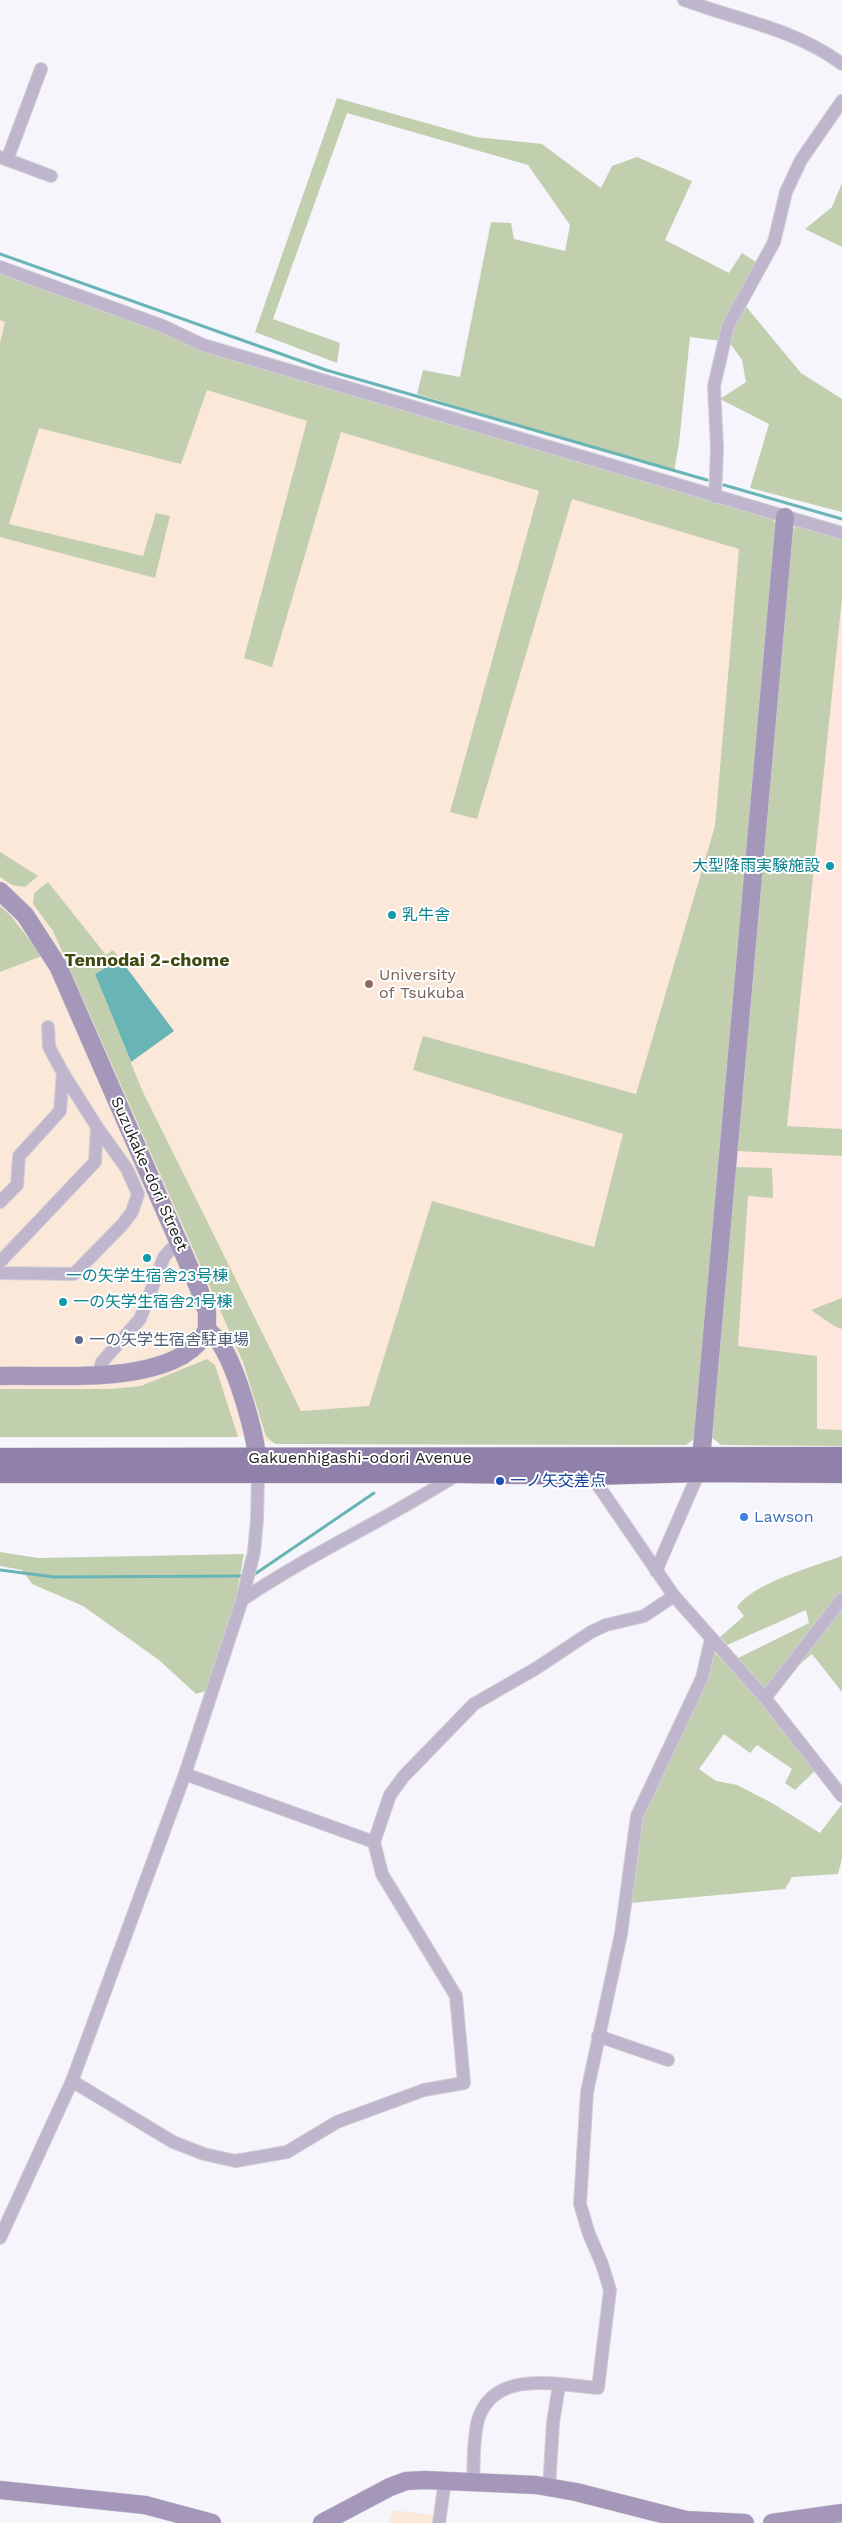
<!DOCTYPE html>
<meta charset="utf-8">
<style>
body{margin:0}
canvas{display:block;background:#f6f5fb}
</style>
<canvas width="842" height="2523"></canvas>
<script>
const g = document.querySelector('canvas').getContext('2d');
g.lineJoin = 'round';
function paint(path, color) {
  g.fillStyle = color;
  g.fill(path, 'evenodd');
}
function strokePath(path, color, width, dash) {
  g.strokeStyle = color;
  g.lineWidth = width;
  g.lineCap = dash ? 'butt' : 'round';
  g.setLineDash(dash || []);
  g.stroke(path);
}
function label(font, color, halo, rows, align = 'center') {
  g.font = font + ' "Work Sans","Noto Sans JP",sans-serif';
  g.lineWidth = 4;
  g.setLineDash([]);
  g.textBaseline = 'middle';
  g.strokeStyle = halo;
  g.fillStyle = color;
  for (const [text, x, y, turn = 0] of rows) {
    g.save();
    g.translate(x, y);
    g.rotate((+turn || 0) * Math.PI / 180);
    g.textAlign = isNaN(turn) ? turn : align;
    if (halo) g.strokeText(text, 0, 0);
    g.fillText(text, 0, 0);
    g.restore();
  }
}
const commercial = new Path2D(`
 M792,531L842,539V1446L721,1445L710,1436Z`);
const education = new Path2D(`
 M0,274L208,352L773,519L686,1445L275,1444L253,1437H0Z
 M393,2510L433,2515L435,2516V2523H389Z`);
const green = new Path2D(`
 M337,98L476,137L542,144L601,188L612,166L637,157L692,181L665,240L729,273L742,253L756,262L739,298L801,373L842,399V512L750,488L769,424L720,399L746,382L742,360L729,342L690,337L679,443L674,472L417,394L423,370L460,377L491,222L511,223L514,239L565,251L570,225L528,165L347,113L273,319L340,343L337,363L255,332Z
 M842,183V247L805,229L832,207Z
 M0,274L161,331L208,352L773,519L779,532L698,1436L686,1445L275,1444L266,1436L243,1362L76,983L53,931L33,904L34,893L48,882L106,955L113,950L120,959L95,974L142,1090L301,1411L369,1406L432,1201L594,1247L623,1134L413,1070L423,1036L636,1094L715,826L739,549L572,499L477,819L450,812L539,491L341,432L272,667L244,658L307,421L207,390L181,464L39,428L9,524L143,556L156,513L170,516L155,578L0,537V343L5,322L0,320Z
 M796,525L842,539V598L787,1126L842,1129V1156L736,1151L792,531Z
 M0,852L38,876L25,887L12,885L0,877Z
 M0,906L11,916L42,956L0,972Z
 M734,1167L772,1168L773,1198L748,1196L738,1346L817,1356V1429L842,1430V1446L721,1445L710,1436Z
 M842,1298V1329L834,1326L811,1310Z
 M207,1359L215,1365L238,1437H0V1389H110L141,1386Z
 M0,1552L38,1558L244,1554L235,1604L206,1691L196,1694L159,1660L83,1606L32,1584L22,1570L0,1566Z
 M842,1556V1692L812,1654L766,1692L738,1658L809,1623L806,1610L727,1645L720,1637L744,1616L737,1607C753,1583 815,1566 842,1556Z
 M714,1652L764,1703L816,1770L795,1790L785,1783L792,1769L757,1745L750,1753L724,1734L699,1769L716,1781L737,1785L772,1803L820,1833L842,1804V1859L838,1874L792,1877L785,1889L630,1903L643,1813Z`);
const water = new Path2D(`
 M120,959L174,1031L131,1062L95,974Z`);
const stream = new Path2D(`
 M0,254L326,370L707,480
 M724,485L842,519
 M0,1570L54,1577L246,1576
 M252,1576L374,1493`);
const street = new Path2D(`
 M684,0C737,20 796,29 842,64
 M0,157L51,176
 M7,160L41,69
 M0,267L163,326L203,345L842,533
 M715,497L717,448L714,386L728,326L774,242L786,192L801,160L842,101
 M0,1202L17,1185L19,1156L60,1111L63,1073
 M0,1262L95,1162L97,1127
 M0,1273L74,1274L122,1225L132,1212L138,1194L127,1169L97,1127L63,1073L49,1047L48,1027
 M98,1375L102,1362L140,1319L164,1257L171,1249
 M591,1475L674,1596L765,1698L842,1796
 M656,1571L699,1472
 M242,1600C311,1553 388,1519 458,1474
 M765,1698L842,1599
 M185,1774L374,1842
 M598,2036L668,2060
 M72,2081L173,2142L204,2154L235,2161L287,2152L337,2122L424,2090L464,2083L456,1996L382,1874L374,1842L390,1795L404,1776L474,1704L535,1669L591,1632L606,1625L644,1616L674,1596
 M0,2238L72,2081L185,1774L242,1600L254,1552L257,1519L258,1474
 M473,2482C474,2463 473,2439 478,2420C494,2368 559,2385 598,2388L610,2290L602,2264L589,2234L580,2204L587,2092L621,1934L637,1816L702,1678L711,1639
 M549,2488L553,2423L559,2385
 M439,2523L445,2480`);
const secondary = new Path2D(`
 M0,891L25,915L58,966L199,1289L207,1312V1329C211,1334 217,1338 220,1343C237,1369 258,1439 258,1470
 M0,1376C53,1374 182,1388 207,1329
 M700,1470L785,517
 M0,2490L145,2505L212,2523
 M322,2523L390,2487L406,2481L425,2480L536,2485L576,2492L686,2520L745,2523
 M772,2523L842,2513`);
const primary = new Path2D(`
 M0,1458L842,1457
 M0,1473H459L591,1475L699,1472L842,1473`);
const markers = [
 [830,866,5,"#0f9aa8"],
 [392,915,5,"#0f9aa8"],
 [369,984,5,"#8d6e63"],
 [147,1258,5,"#0f9aa8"],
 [63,1302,5,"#0f9aa8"],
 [79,1340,5,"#5c6f8a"],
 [500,1481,5,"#1a4fb4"],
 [744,1517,5,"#3f7fe0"]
];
const cultureNames = [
 ["大型降雨実験施設",820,866,"right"],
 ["乳牛舎",402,915],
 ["一の矢学生宿舎23号棟",147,1276,"center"],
 ["一の矢学生宿舎21号棟",73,1302]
];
const educationNames = [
 ["University",379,975],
 ["of Tsukuba",379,993]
];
const streetNames = [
 ["Suzukake-dori Street",149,1174,66],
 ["Gakuenhigashi-odori Avenue",360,1458]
];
const serviceNames = [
 ["一の矢学生宿舎駐車場",89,1340]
];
const transitNames = [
 ["一ノ矢交差点",510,1481]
];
const shopNames = [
 ["Lawson",754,1517]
];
const neighbourhoodNames = [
 ["Tennodai 2-chome",147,961]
];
paint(commercial, '#ffe6dd');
paint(education, '#fbe8d8');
paint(green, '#c2cfae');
paint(water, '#69b5b5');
strokePath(stream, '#69b5b5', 3);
strokePath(street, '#d0cfd4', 14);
strokePath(secondary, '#d0cfd4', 19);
strokePath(primary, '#d0cfd4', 21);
strokePath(street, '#bfb6ce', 12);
strokePath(secondary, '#a497ba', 18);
strokePath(primary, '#9081ab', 20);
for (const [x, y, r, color] of markers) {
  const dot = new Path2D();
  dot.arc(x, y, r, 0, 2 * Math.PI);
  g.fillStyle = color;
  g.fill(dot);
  strokePath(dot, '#fff', 2);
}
label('16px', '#0d838f', '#fff', cultureNames, 'left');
label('16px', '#785e54', '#fff', educationNames, 'left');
label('16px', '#232224', '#fff', streetNames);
label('16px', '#4e5e75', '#fff', serviceNames, 'left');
label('16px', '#164399', '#fff', transitNames, 'left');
label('16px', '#366cbe', '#fff', shopNames, 'left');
label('bold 18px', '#40490f', '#fff', neighbourhoodNames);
</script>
